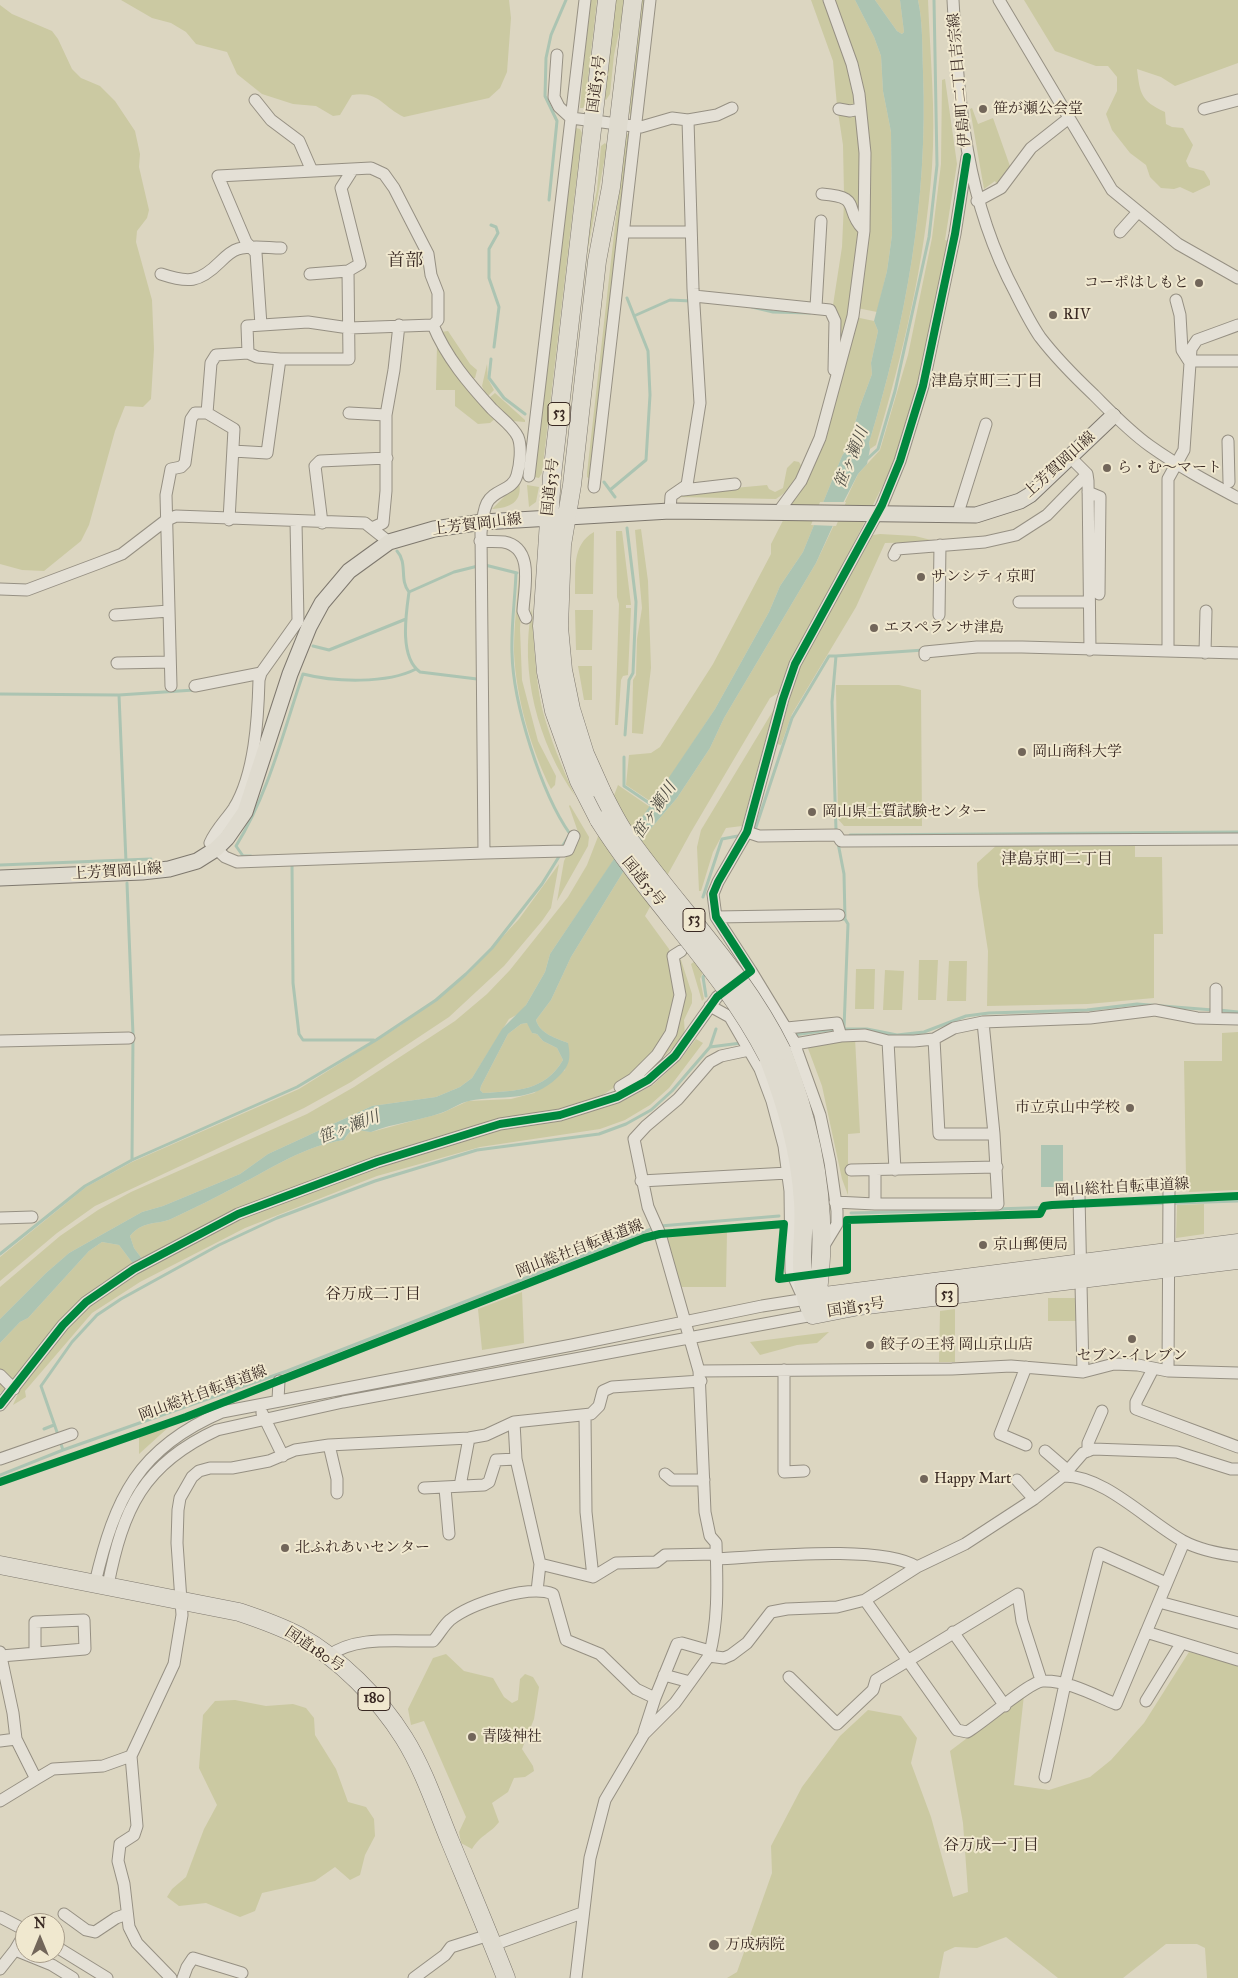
<!DOCTYPE html>
<meta charset="utf-8">
<style>
body{margin:0}
#map{position:relative;width:1238px;height:1978px;overflow:hidden;background:#dcd6c1;font-family:"IM FELL Great Primer",serif}
canvas{display:block}
.north{position:absolute;left:15px;top:1913px;width:50px;height:50px;box-sizing:border-box;background:#f0e8cf;border:1px solid #a79c8a;border-radius:50%;rotate:0deg;font-size:14px;font-weight:700;line-height:20px;text-align:center;color:#392923}
.north::after{content:'';display:block;margin:auto;width:18px;height:22px;background:#72665a;clip-path:polygon(50% 0,100% 100%,50% 72%,0 100%)}
</style>
<div id="map">
<canvas width="1238" height="1978"></canvas>
<div class="north">N</div>
</div>
<script>
const g = document.querySelector('canvas').getContext('2d');
g.lineJoin = 'round';
function paint(path, color) {
  g.fillStyle = color;
  g.fill(path, 'evenodd');
}
function strokePath(path, color, width, dash) {
  g.strokeStyle = color;
  g.lineWidth = width;
  g.lineCap = dash ? 'butt' : 'round';
  g.setLineDash(dash || []);
  g.stroke(path);
}
function label(font, color, halo, rows, align = 'center') {
  g.font = font + ' "IM FELL Great Primer","Noto Serif JP",serif';
  g.lineWidth = 4;
  g.setLineDash([]);
  g.textBaseline = 'middle';
  g.strokeStyle = halo;
  g.fillStyle = color;
  for (const [text, x, y, turn = 0] of rows) {
    g.save();
    g.translate(x, y);
    g.rotate((+turn || 0) * Math.PI / 180);
    g.textAlign = isNaN(turn) ? turn : align;
    if (halo) g.strokeText(text, 0, 0);
    g.fillText(text, 0, 0);
    g.restore();
  }
}
const green = new Path2D(`
 M121,0H509L511,18L507,72L500,88L489,98L404,117C382,107 380,91 352,95L340,115L333,116L316,106L293,104L262,94L237,74L227,52L196,44L186,32L171,23L152,18Z
 M590,0H597L585,105L583,108H580Z
 M614,0H626L614,55L610,94L606,100L603,99Z
 M642,0H647L631,118L629,112Z
 M811,0H826L850,64L857,107L837,106L833,61Z
 M831,0H855L874,37L881,56L883,91L891,132L892,235L887,271L877,312L857,308L861,93Z
 M875,0H900L904,32L902,34L897,31Z
 M918,0H928C930,55 936,112 932,167C925,262 903,354 876,445L870,449L869,443C906,321 928,201 923,72C922,48 923,23 918,0Z
 M1024,0H1238V63L1175,86L1161,77L1137,69C1140,94 1141,101 1165,112L1166,124L1172,127L1183,128L1193,145L1186,161L1189,167L1204,171L1210,181V185L1193,193L1180,187L1174,189L1161,188L1150,177L1146,165L1130,153L1112,130L1106,114L1117,91V77L1108,66H1096L1055,51Z
 M0,5L12,14L52,31L58,39L72,69L81,78L100,86L115,101L135,131L140,154L139,167L149,210L147,218L137,231L136,242L152,300L154,349L151,399L143,407L125,406L115,431L89,525L81,541L44,571L22,570L0,564Z
 M945,79L957,164L945,240L949,241L919,386L895,461L817,617L790,662L778,693L770,698L691,832L645,916L669,949L675,996L667,1031L653,1052L630,1077L592,1102L376,1158L143,1260L134,1248L130,1236C143,1220 157,1225 171,1219C194,1208 217,1197 239,1185C274,1167 304,1146 344,1140C355,1124 356,1131 371,1132L442,1113L468,1101L511,1099L534,1093L565,1070L568,1043C556,1038 540,1034 536,1020L551,1000L571,957L647,833L677,798L710,748L724,718L816,563L858,474L880,450L908,355L932,238L941,164L942,80Z
 M972,108L978,124L993,118L1011,169L997,185L995,181L984,189L970,109Z
 M838,112H858L862,153L861,224L844,194L843,145Z
 M576,128L580,129L582,133L542,473L539,478L534,477Z
 M629,132L591,480L587,477V473L625,137Z
 M605,143L607,146L586,259L561,471L587,234L597,190L601,146Z
 M844,202L860,231L859,258L837,370L838,315L833,305L842,247Z
 M855,317L874,321L878,331L871,363L872,374L859,409L849,445L842,456L803,552L780,586L769,612L715,709L653,803L626,785L629,755L651,753L660,747L713,664L771,554V544L794,499Z
 M448,331L470,364L477,370L475,378L471,379L441,332Z
 M437,345L496,418L490,423L478,424L455,406V390H436Z
 M487,364L488,379L494,390L487,397L482,386Z
 M495,393L525,420V422L512,421L489,398Z
 M794,461L799,462L802,467C797,483 789,490 776,499L677,497L691,492L767,485L769,489L775,492L783,488L787,468Z
 M519,482C523,502 510,508 492,509Z
 M527,485L539,487L536,502L529,507Z
 M641,529L648,581L651,668L643,734L632,733L633,680L636,675L637,639L642,608L635,530Z
 M616,531H622L631,605H626V608H631L628,675L623,676L621,680L618,725H615L619,604L617,597Z
 M594,532L593,594H575C576,571 571,545 594,532Z
 M880,534L915,536L931,540L929,542L885,543L856,607L792,714L781,745L777,744L799,665L873,535Z
 M519,575L523,576L520,629L522,680L538,741L556,776L555,785L551,789C531,749 516,698 514,652C514,626 517,601 519,575Z
 M532,608C534,642 535,676 542,708C550,739 562,767 575,796C538,743 519,672 532,608Z
 M575,610H593L592,650H576Z
 M578,666H592V700H584Z
 M836,685H899L921,690L922,826H844L838,819Z
 M774,709L742,826L726,828L713,852L701,891H699L697,847L701,830Z
 M618,785L650,807L556,945L550,954L545,972L526,1005L520,1013L509,1019L472,1078L460,1087L436,1097L372,1106L268,1154L240,1174L163,1206L142,1212L69,1253L46,1273L0,1319V1287L60,1236L98,1210L131,1192L307,1114L354,1087L455,1021L487,994L510,970L568,897L587,865Z
 M570,805L589,837L588,846L557,901L564,861L578,832L569,806Z
 M1135,843V857H1162L1163,934H1154V998L1088,1004L987,1006L988,951L978,886L977,863L997,845Z
 M559,864L551,908L542,921L504,966L449,1017L351,1082L304,1108L95,1206L57,1233L0,1281V1257L86,1187L132,1162L299,1089L401,1025L467,975L519,919Z
 M678,959L681,960L692,994V1003L684,1020L685,1036L642,1078L641,1077L674,1035Z
 M919,960H938L936,1000H918Z
 M695,961L703,972L700,979L704,999L702,1001L691,964Z
 M949,961H967L966,1001H947Z
 M856,969H875L874,1009H855Z
 M885,970L904,971L902,1010H883Z
 M527,1023L530,1024L532,1033L537,1034L543,1041L557,1048L563,1060C545,1091 516,1091 483,1093L480,1090L481,1086L508,1034L521,1024Z
 M1238,1032V1190L1189,1192L1186,1177L1184,1061H1222V1033Z
 M855,1038L860,1133L848,1134V1195L842,1179L822,1086L806,1043Z
 M696,1039L703,1043L669,1088L650,1105L625,1120L600,1129L480,1147L377,1176L245,1228L140,1282L92,1313L25,1391L26,1397L13,1405L20,1389L66,1328L88,1305L135,1273L240,1218L378,1165L501,1127L621,1102L653,1085L680,1060Z
 M1204,1204V1234L1176,1238L1177,1205Z
 M727,1232L726,1287H680L665,1237Z
 M102,1242L119,1245L134,1265L102,1283L83,1299L13,1383L11,1381L5,1390L0,1393V1343L20,1322L28,1318L89,1251Z
 M522,1292L524,1343L482,1350L478,1309Z
 M1048,1298H1078L1079,1321H1048Z
 M955,1309V1362H939L940,1311Z
 M829,1332L817,1343L797,1345L760,1355L750,1342Z
 M171,1425L139,1454V1437Z
 M1189,1652L1238,1665V1978H1207L1205,1948L1197,1944H1166L1123,1978H1058L1006,1937L977,1948L955,1947L944,1952L939,1978H727L737,1972L772,1873L771,1846L802,1787L840,1736L868,1710L901,1716L917,1738L911,1763L931,1817L953,1897L968,1892L963,1823L950,1751L1024,1695L1014,1785L1049,1790L1090,1777L1111,1760L1144,1723Z
 M446,1654L464,1671L493,1678L504,1697L512,1703L518,1700L520,1679L525,1674L533,1677L539,1687L534,1719L522,1749L533,1766L534,1771L525,1777L514,1778L508,1792L492,1803L499,1822C490,1834 481,1834 472,1849L461,1843L459,1832L466,1817L424,1721L411,1725L408,1709L433,1658Z
 M235,1700L266,1706L293,1704L306,1708L314,1718L315,1735L336,1769L348,1802L366,1807L374,1819L375,1836L365,1855L360,1875L350,1880L335,1867L315,1881L262,1893L255,1911L240,1917L206,1903L179,1906L167,1897L172,1889L186,1877L204,1829L217,1805L199,1768L203,1715L215,1701Z`);
const water = new Path2D(`
 M855,0H875L897,31L902,34L904,32L900,0H918C923,23 922,48 923,72C928,201 906,321 869,443L870,449L867,464L858,474L844,501L816,563L724,718L710,748L677,798L647,833L571,957L551,1000L536,1020C540,1034 556,1038 568,1043C571,1058 570,1066 558,1077C530,1104 503,1094 469,1101C459,1103 450,1110 441,1113C418,1121 394,1123 371,1132C356,1131 354,1124 344,1140C304,1146 274,1167 239,1185C217,1197 194,1208 171,1219C157,1225 143,1220 130,1236L134,1248L143,1260L134,1265L119,1245L102,1242L89,1251L28,1318L20,1322L0,1343V1319L46,1273L69,1253L142,1212L163,1206L240,1174L268,1154L372,1106L436,1097L460,1087L472,1078L502,1029L526,1005L545,972L550,954L556,945L715,709L769,612L780,586L803,552L842,456L849,445L859,409L872,374L871,363L878,331L874,321L887,271L892,235L891,132L883,91L881,56L874,37ZM527,1023L532,1033L537,1034L543,1041L557,1048L563,1060C545,1091 516,1091 483,1093L480,1090L481,1086L508,1034L521,1024Z
 M1041,1145H1063V1187H1041Z`);
const pier = new Path2D(`
 M820,502H846L836,526L811,525Z`);
const stream = new Path2D(`
 M549,200L557,121L545,96L546,58L551,35L566,0
 M491,225L496,227L498,233L489,249V278L499,307L494,347
 M752,307L773,312L810,313
 M634,316L670,300L691,301
 M491,359L489,378L504,398L525,414
 M866,460L878,449L895,391L929,237L937,165L934,0
 M604,482L615,497
 M610,490L646,460L650,395L648,351L627,298
 M397,551C408,563 399,580 409,592C406,614 399,657 420,672L477,679
 M485,565L517,573
 M516,573C515,600 511,626 512,653C513,703 541,793 570,834L562,847
 M409,592L454,572L478,566
 M313,646L329,650L406,619
 M0,694L119,695L194,690
 M119,695L126,862
 M625,735L629,680L633,673L636,602L627,528
 M624,757V786L655,807
 M756,827L792,718L829,656H836
 M836,830L832,702L836,656L924,650
 M850,835L1238,832
 M838,843L844,874L845,919H840
 M251,856H243L236,846C269,793 283,732 303,674C334,682 387,684 416,669
 M292,864L293,983L299,1034L303,1040H374
 M0,865L151,859
 M127,883L133,1035L132,1160
 M703,897L722,839L738,836
 M706,973L703,977L706,996
 M1219,1010L1238,1012
 M844,1028L848,924L845,919
 M842,1029H867L897,1035L924,1032L966,1016L989,1013L1087,1010L1137,1004L1213,1010
 M794,1035L835,1029
 M710,1047L741,1043
 M996,1209L1238,1201
 M851,1213L975,1210
 M660,1226L779,1216
 M0,1254L85,1186L132,1160L297,1087L376,1040L436,1000L466,974L492,948L542,884L560,855
 M44,1429L54,1425
 M58,1435L41,1386L72,1342L97,1315L121,1299L219,1245L277,1218L375,1181L477,1150L599,1134L626,1124L651,1110L672,1091L710,1047L716,1029
 M63,1450L287,1371L654,1228
 M0,1475L63,1450L60,1441`);
const minor = new Path2D(`
 M953,0C959,106 965,199 1016,294C1023,308 1031,324 1040,337C1056,358 1075,377 1094,395C1112,413 1129,431 1150,446C1178,466 1208,482 1238,498
 M999,0L1112,190L1178,244L1238,278
 M557,55L554,97L559,107L571,118L641,127L672,118L688,120L693,289L700,403L687,485L671,496L670,511
 M255,100L271,120L299,141L312,171
 M839,109L850,111L860,109
 M1204,109L1238,100
 M688,120L717,115L732,108
 M822,194C863,197 843,208 863,229
 M977,201L1001,188L1031,148L1069,118
 M624,232H691
 M1120,232L1137,213
 M161,274C188,283 199,283 220,262C225,257 231,251 238,249C251,245 268,248 281,248
 M310,274L348,271
 M694,296L830,310L835,321L834,370
 M1176,300L1180,315L1182,350L1189,361H1238
 M816,307L821,221
 M261,325L256,253L246,242L218,176L371,168L384,174L394,188L428,254L431,275L438,293V320L433,325
 M248,353L257,357L280,359
 M207,413L234,429L229,520
 M349,413L386,415
 M1228,441L1229,482
 M233,451L267,453L280,359H349L348,271L360,264L341,188L353,169
 M1071,458L1087,474L1088,481L1090,650
 M529,476L585,0
 M594,487L650,0
 M683,490L735,484
 M1088,492L1100,497L1099,594
 M779,511L801,481L820,438L853,316L864,231L865,153L859,94L852,64L829,0
 M957,516L986,424
 M296,522L298,621L261,673L259,680C258,718 255,774 234,808C226,820 216,829 210,843L225,857L237,862L484,853L481,533C482,523 483,511 487,503C494,489 513,491 517,475C520,465 522,447 518,437C513,426 501,418 492,409C469,384 446,357 433,325
 M322,523L315,466L320,461L387,458
 M372,528L383,523L386,491V415L394,370L399,325
 M480,541C488,542 497,541 504,542C535,548 524,589 523,611L526,618
 M894,555L897,549L985,542L1016,535L1047,515L1087,474
 M0,589L27,590L99,563L122,554L165,521L176,516L365,523L389,542
 M1019,602H1089
 M115,615L169,611
 M939,615L940,545
 M1168,650V479L1184,450L1191,349L1197,340L1238,325
 M1205,653L1206,611
 M925,655V652L977,647H1022L1238,653
 M117,663L170,662
 M171,686L166,495L171,469L181,467L185,463L191,419L195,413H207L211,363L216,355L248,353L247,326L308,322L349,328L433,325
 M195,686L261,673
 M747,832L759,836L837,835L841,841L1238,839
 M484,853L564,851L568,850L574,836
 M716,917L839,915
 M751,971L793,1040L820,1115L830,1162L837,1211V1224L823,1247
 M1216,989V1018
 M787,1028L837,1023L841,1036
 M934,1039L939,1134H994
 M0,1041L129,1038
 M888,1041L895,1170
 M795,1044L841,1036L865,1035L888,1041H914L934,1039L954,1028L983,1022L1090,1018L1155,1010L1197,1018L1238,1019
 M749,1050L760,1069L772,1101L784,1146L790,1191L791,1271L801,1293
 M620,1087L633,1079L657,1055L671,1033L680,995L673,956L681,951
 M851,1170L997,1167
 M641,1181L788,1173
 M1079,1196L1083,1372
 M835,1202L875,1204H998L994,1134L983,1022
 M875,1204V1170
 M0,1218L32,1217
 M1153,1369L1136,1402V1409L1238,1447
 M784,1370V1472L804,1471
 M699,1371L952,1369L1011,1366L1083,1372L1114,1364L1138,1365L1168,1371L1238,1373
 M1168,1371L1169,1189
 M0,1375L14,1389
 M278,1400L279,1381
 M0,1405L63,1325L86,1302L134,1269L238,1214L377,1162L500,1124L560,1115L617,1097L648,1080L675,1056L717,997L751,971L716,917L713,894L718,882L747,832L783,699L795,664L882,505L900,461L923,386L955,234L967,157
 M262,1413L283,1456
 M514,1422L516,1459L540,1564L537,1591
 M329,1445L337,1479V1493
 M1026,1445L1000,1434L1026,1367
 M1045,1451L1067,1470
 M1088,1451V1443L1102,1411
 M0,1459L72,1434
 M665,1474L672,1480H704
 M1063,1476C1104,1475 1147,1521 1183,1541C1198,1549 1221,1554 1238,1556
 M1017,1480L1034,1499
 M460,1486L469,1438
 M424,1488L484,1485L489,1482L496,1460L516,1459
 M445,1488L449,1534
 M716,1559C762,1557 881,1544 917,1567
 M540,1564L593,1577L586,1512L585,1416
 M593,1577L616,1563L656,1562L665,1555L716,1554
 M95,1583C115,1498 138,1448 222,1412L572,1345L762,1306L813,1298
 M108,1585C123,1509 143,1464 217,1430L343,1402L813,1315L814,1310
 M865,1600L957,1730L967,1732C983,1723 1030,1681 1043,1681C1067,1680 1094,1695 1116,1704L1184,1542
 M1159,1602L1238,1623
 M953,1632L1005,1706
 M1146,1632L1238,1660
 M0,1652L13,1713L16,1739L36,1779L53,1769L103,1766L131,1756
 M1,1656L85,1649L84,1620L35,1622V1652
 M328,1656C357,1635 398,1642 433,1641C439,1635 443,1626 450,1620C470,1604 529,1584 553,1594L566,1640L600,1654L636,1689L655,1698
 M709,1656L724,1658L731,1655L747,1643L771,1612L787,1609L837,1607L865,1600L917,1567L965,1544L1034,1499L1063,1476L1083,1453L1093,1449L1177,1452L1231,1469H1238
 M664,1675L690,1682
 M789,1677L837,1724L873,1690L876,1680L1018,1594L1022,1621L1041,1680
 M1146,1701L1181,1644
 M644,1732L655,1698L677,1644L682,1643L710,1651
 M0,1741L16,1739
 M1045,1777L1065,1684L1099,1553L1166,1583
 M0,1801L36,1779
 M64,1914L86,1930L95,1932L116,1918L127,1914
 M0,1917L25,1930
 M493,1945L582,1913
 M55,1946L107,1978
 M15,1950L52,1965L73,1978
 M0,1969L15,1950L25,1933
 M171,1978L137,1943L129,1927L124,1884L118,1861L120,1844L134,1835L137,1826L131,1756L174,1664L182,1615L177,1543L178,1510L180,1498L192,1477L199,1471L210,1468H232L269,1461L295,1450L329,1445L469,1438L486,1435L514,1422L591,1414L599,1406L603,1391L612,1387L701,1381
 M183,1978L187,1967L193,1958L242,1973
 M414,1978L445,1955L451,1947L489,1935
 M576,1978L590,1858L605,1800L644,1734L675,1703L709,1656C719,1620 717,1580 716,1543L710,1536L705,1512L699,1371L660,1234L648,1207L634,1139L646,1126L678,1099L710,1062L721,1056L749,1050L730,1017L710,1006`);
const major = new Path2D(`
 M0,878L142,872L169,869L197,861L216,849L227,838L245,812L290,674L309,627L322,603L349,571L389,542L434,529L483,522L670,511L976,515L1020,501L1030,495L1113,416`);
const highway = new Path2D(`
 M602,792L585,754L571,709L563,670L559,627L562,545L572,485L597,261L611,187L633,0
 M599,820L579,781L554,711L546,672L542,626L552,476L607,0
 M782,1051C813,1129 830,1214 817,1297L1238,1243
 M768,1057C786,1104 800,1151 803,1202C806,1239 794,1280 813,1315L859,1306L1238,1260
 M0,1565L239,1612C260,1619 280,1626 299,1636C340,1659 379,1698 404,1738C424,1770 436,1807 450,1841C469,1887 488,1932 506,1978`);
const highwayBridge = new Path2D(`
 M602,792C609,806 616,820 624,832C676,907 742,969 782,1051
 M599,820C652,904 722,968 768,1057`);
const cycleway = new Path2D(`
 M0,1405L63,1325L86,1302L134,1269L238,1214L377,1162L500,1124L560,1115L617,1097L648,1080L675,1056L717,997L751,971L716,917L713,894L718,882L747,832L783,699L795,664L882,505L900,461L923,386L955,234L967,157
 M0,1482L186,1417L644,1238L660,1234L784,1224L779,1279L847,1270V1220L1040,1214L1044,1206L1052,1205L1238,1196`);
const markers = [
 [983,109,5,"#72665a"],
 [1199,283,5,"#72665a"],
 [1053,315,5,"#72665a"],
 [1107,468,5,"#72665a"],
 [921,577,5,"#72665a"],
 [874,628,5,"#72665a"],
 [1022,752,5,"#72665a"],
 [812,812,5,"#72665a"],
 [1130,1108,5,"#72665a"],
 [983,1245,5,"#72665a"],
 [1132,1339,5,"#72665a"],
 [870,1345,5,"#72665a"],
 [924,1479,5,"#72665a"],
 [285,1548,5,"#72665a"],
 [472,1737,5,"#72665a"],
 [714,1945,6,"#72665a"]
];
const shields = [
 [559,414,22],
 [694,920,22],
 [947,1295,22],
 [374,1699,32]
];
const shieldNames = [
 ["53",559,414],
 ["53",694,920],
 ["53",947,1295],
 ["180",374,1699]
];
const streetNames = [
 ["伊島町二丁目吉宗線",960,80,-95],
 ["国道53号",597,84,-83],
 ["上芳賀岡山線",1060,465,-42],
 ["国道53号",551,487,-84],
 ["上芳賀岡山線",477,525,-7],
 ["上芳賀岡山線",117,872,-4],
 ["国道53号",643,882,51],
 ["岡山総社自転車道線",1122,1188,-3],
 ["岡山総社自転車道線",580,1249,-21],
 ["国道53号",856,1308,-9],
 ["岡山総社自転車道線",203,1394,-20],
 ["国道180号",314,1650,34]
];
const poiNames = [
 ["笹が瀬公会堂",993,109],
 ["コーポはしもと",1189,283,"right"],
 ["RIV",1063,315],
 ["ら・む〜マート",1117,468],
 ["サンシティ京町",931,577],
 ["エスペランサ津島",884,628],
 ["岡山商科大学",1032,752],
 ["岡山県土質試験センター",822,812],
 ["市立京山中学校",1120,1108,"right"],
 ["京山郵便局",993,1245],
 ["餃子の王将 岡山京山店",880,1345],
 ["セブン-イレブン",1132,1356,"center"],
 ["Happy Mart",934,1479],
 ["北ふれあいセンター",295,1548],
 ["青陵神社",482,1737],
 ["万成病院",725,1945]
];
const neighbourhoodNames = [
 ["津島京町三丁目",987,382],
 ["津島京町二丁目",1057,860],
 ["谷万成二丁目",373,1295],
 ["谷万成一丁目",991,1846]
];
const waterNames = [
 ["笹ヶ瀬川",852,458,-68],
 ["笹ヶ瀬川",655,811,-56],
 ["笹ヶ瀬川",349,1128,-21]
];
const quarterNames = [
 ["首部",405,262]
];
paint(green, '#cbc9a2');
paint(water, '#acc4b2');
paint(pier, '#dcd6c1');
strokePath(stream, '#acc4b2', 3);
strokePath(minor, '#969083', 13);
strokePath(major, '#7e786e', 17);
strokePath(highway, '#7e786e', 19);
strokePath(minor, '#e4e0d6', 11);
strokePath(major, '#dfdbcf', 15);
strokePath(highway, '#dfdbcf', 18);
strokePath(highwayBridge, '#7e786e', 19, []);
strokePath(highwayBridge, '#dfdbcf', 18);
strokePath(cycleway, '#00873e', 8);
for (const [x, y, r, color] of markers) {
  const dot = new Path2D();
  dot.arc(x, y, r, 0, 2 * Math.PI);
  g.fillStyle = color;
  g.fill(dot);
  strokePath(dot, '#f0e8cf', 2);
}
for (const [x, y, w] of shields) {
  const box = new Path2D();
  box.roundRect(x - w / 2, y - 11.5, w, 23, 4);
  g.fillStyle = '#f0e8cf';
  g.fill(box);
  strokePath(box, '#392923', 1);
}
label('bold 14px', '#392923', null, shieldNames);
label('15px', '#392923', '#f0e8cf', streetNames);
label('15px', '#392923', '#f0e8cf', poiNames, 'left');
label('16px', '#392923', '#f0e8cf', neighbourhoodNames);
label('italic 16px', '#504e45', '#f0e8cf', waterNames);
label('18px', '#392923', '#f0e8cf', quarterNames);
</script>
